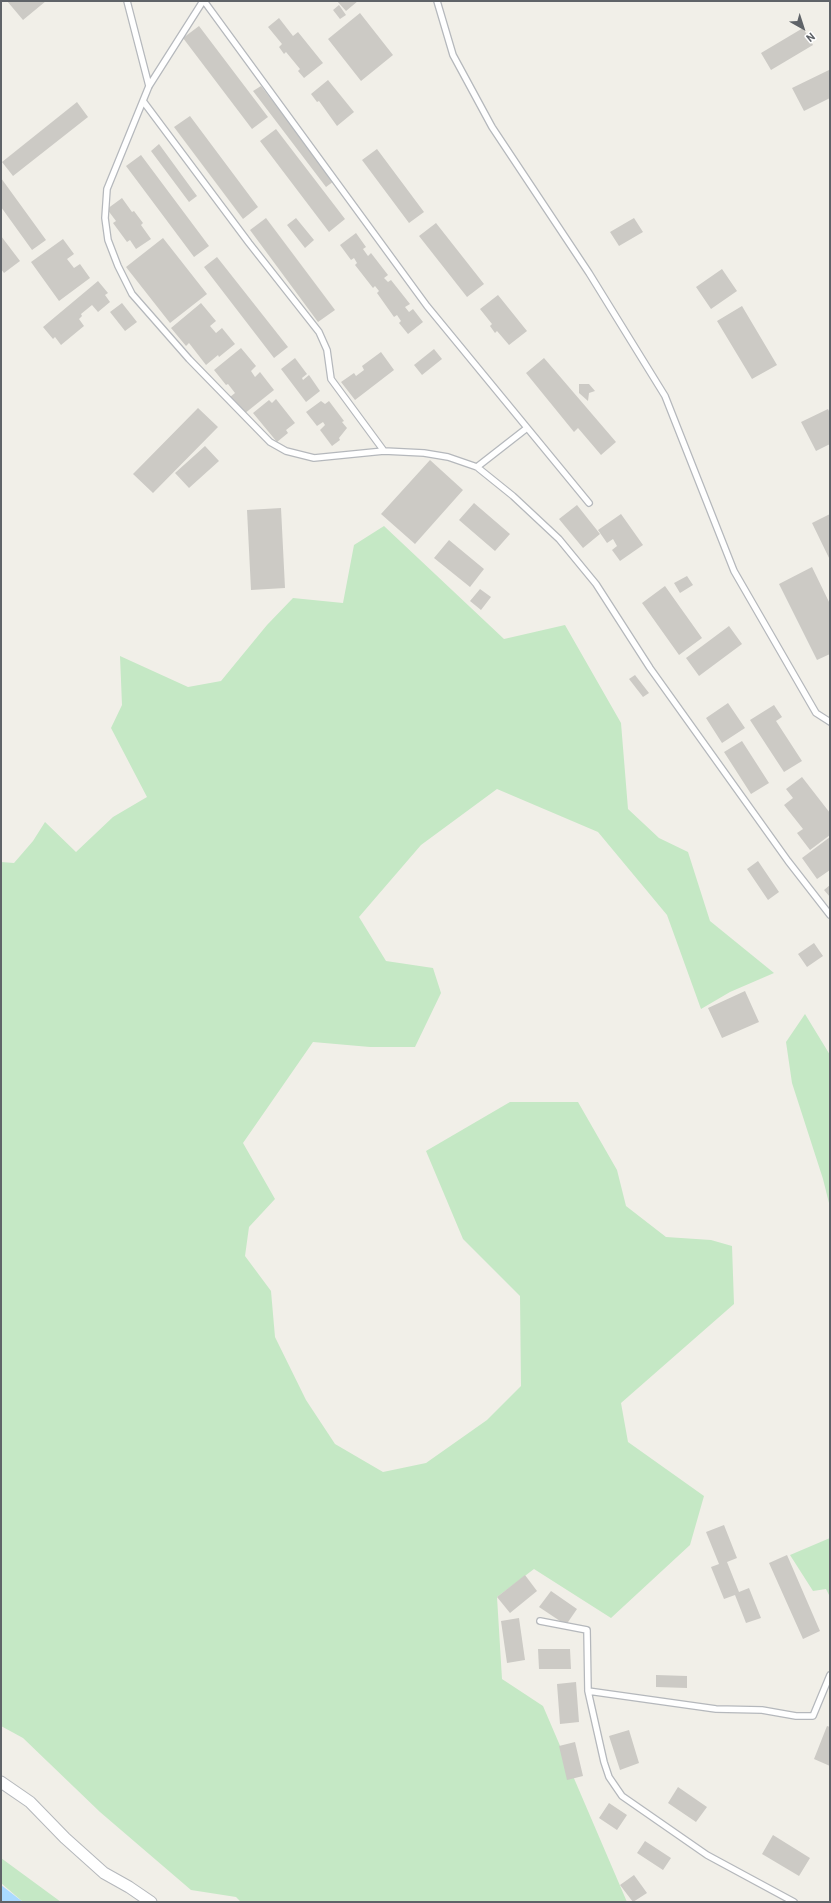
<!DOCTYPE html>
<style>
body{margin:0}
#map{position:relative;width:831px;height:1903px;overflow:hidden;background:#f1efe8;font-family:Barlow,sans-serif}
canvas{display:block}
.frame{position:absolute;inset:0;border:2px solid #5f6368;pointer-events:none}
.north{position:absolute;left:783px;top:8px;width:40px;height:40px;-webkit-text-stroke:3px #fff;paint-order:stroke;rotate:141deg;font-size:11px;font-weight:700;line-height:16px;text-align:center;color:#5f6368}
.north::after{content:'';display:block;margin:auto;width:14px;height:18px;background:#5f6368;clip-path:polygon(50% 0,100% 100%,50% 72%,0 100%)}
</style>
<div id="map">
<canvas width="831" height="1903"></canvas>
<div class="frame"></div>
<div class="north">N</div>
</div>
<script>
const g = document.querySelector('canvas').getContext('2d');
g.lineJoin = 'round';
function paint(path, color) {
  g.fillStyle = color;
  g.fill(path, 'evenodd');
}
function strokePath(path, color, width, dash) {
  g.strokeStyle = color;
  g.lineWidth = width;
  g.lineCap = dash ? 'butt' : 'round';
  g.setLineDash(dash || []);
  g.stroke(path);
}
const green = new Path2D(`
 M384,526L504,639L565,625L621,723L628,809L659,838L688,852L710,921L774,973L730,992L701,1009L667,915L598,832L497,789L421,845L359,917L386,961L433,968L441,993L415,1047H370L313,1042L243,1143L275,1199L249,1227L245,1256L271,1291L275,1337L306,1400L335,1444L383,1472L426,1463L487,1420L521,1386L520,1296L463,1239L426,1151L510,1102H578L617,1170L626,1206L666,1237L711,1240L732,1246L734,1304L621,1403L628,1442L704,1496L690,1545L611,1618L534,1569L497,1597L502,1679L543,1706L627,1902H241L236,1897L191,1890L100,1812L23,1738L1,1726V862L14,863L33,841L45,822L76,852L113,817L147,797L111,728L122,705L120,656L188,687L221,681L267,625L293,598L343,603L354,545Z
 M805,1014L830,1055V1207L823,1179L792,1083L786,1042Z
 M830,1538V1597L826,1589L813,1591L790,1555Z
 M1,1858L61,1902H23L1,1883Z`);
const water = new Path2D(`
 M1,1885L23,1902H1Z`);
const building = new Path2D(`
 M7,1H46L23,20Z
 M337,1H358L346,11Z
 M339,5L346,15L340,19L333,10Z
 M360,13L393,55L361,81L328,39Z
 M279,18L293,36L298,32L323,63L304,78L298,71L300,69L286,52L284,54L279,47L282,44L268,27Z
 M199,26L268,117L252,129L183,38Z
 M803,28L813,45L771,70L761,53Z
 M829,70L830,98L804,111L792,88Z
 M328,80L354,112L337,126L319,101L317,102L311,94Z
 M261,86L334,181L326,187L253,91Z
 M77,102L88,117L13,176L2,162Z
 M190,116L258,207L243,219L174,127Z
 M276,129L345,219L329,232L260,141Z
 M159,144L197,196L189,202L151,151Z
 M377,149L424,212L409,223L362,160Z
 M141,155L209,246L194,257L126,166Z
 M1,178L46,240L32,250L1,207Z
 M122,198L132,212L134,211L143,223L141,225L151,239L136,249L130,240L127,242L113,223L116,221L107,209Z
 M266,218L335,310L318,322L250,230Z
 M296,218L314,240L305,248L287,225Z
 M634,218L643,232L619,246L610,232Z
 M436,223L484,284L467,297L419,236Z
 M356,233L366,247L363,249L368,256L371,253L388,275L384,278L388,282L391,280L410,304L405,307L409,312L413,309L423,322L408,334L399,323L401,321L397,315L394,317L377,293L379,291L375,286L373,288L355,265L357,263L354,258L351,260L340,245Z
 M1,236L20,261L4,273L1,269Z
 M163,238L207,294L170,323L126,267Z
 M63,239L74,254L67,259L74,268L80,264L90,278L59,301L31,262Z
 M217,257L288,347L274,358L204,267Z
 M722,269L737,291L711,309L696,287Z
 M98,281L108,293L105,295L110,302L98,312L92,305L81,314L82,316L79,319L84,326L61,345L55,337L53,339L43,327Z
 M498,295L527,331L509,345L497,331L495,333L490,326L492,324L480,309Z
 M122,303L137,322L125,331L110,312Z
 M201,303L216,321L210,326L216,333L222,328L235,344L219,357L218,355L206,365L189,343L186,346L171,328Z
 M742,306L777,365L752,379L717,321Z
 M241,348L256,366L251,371L255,377L260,372L274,390L244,414L230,397L235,393L228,384L226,385L214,370Z
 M434,349L442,359L422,375L414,365Z
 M381,352L394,370L355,400L341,382L354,373L356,376L364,370L362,366Z
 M295,358L307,374L302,378L303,380L309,375L320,391L306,402L281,369Z
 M544,358L616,442L601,455L578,428L574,432L526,373Z
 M579,384H589L595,391L589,393L588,401L579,393Z
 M276,399L295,423L286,430L288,433L277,442L253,413L269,400L272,403Z
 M321,401L325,404L329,401L344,421L342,422L347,428L339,438L340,440L332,446L320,430L325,425L323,422L317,426L306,412Z
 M198,408L218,427L153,493L133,474Z
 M828,409L830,413V444L816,451L801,422Z
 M205,446L219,461L189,488L175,473Z
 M430,460L463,490L415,544L381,514Z
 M474,503L510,534L495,551L459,520Z
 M577,505L600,534L583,548L559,519Z
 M281,508L285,588L251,590L247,510Z
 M621,514L643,545L620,561L612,550L617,546L613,539L607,543L598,530Z
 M830,514V560L812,523Z
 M449,540L484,569L470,587L434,558Z
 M812,567L830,604V654L817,660L779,584Z
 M687,576L693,585L680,593L674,583Z
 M665,586L702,638L679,655L642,603Z
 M480,589L491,597L481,610L470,601Z
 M729,626L742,644L699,676L686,658Z
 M635,675L649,693L643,697L629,679Z
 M728,703L745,728L722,743L706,718Z
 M774,705L782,717L776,721L802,761L784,772L750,720Z
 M742,741L769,783L751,794L724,752Z
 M802,777L830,813V835L810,850L797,833L803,829L784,805L793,798L786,789Z
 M830,837V870L817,879L802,858Z
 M758,861L779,892L768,900L747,869Z
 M830,885V897L824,890Z
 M814,943L823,956L807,967L798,954Z
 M745,991L759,1022L722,1038L708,1008Z
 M724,1525L737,1558L727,1562L739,1592L749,1588L761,1618L746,1623L735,1595L724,1599L711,1567L719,1564L706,1532Z
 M787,1555L820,1631L803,1639L769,1563Z
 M525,1575L537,1591L510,1613L497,1597Z
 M551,1591L577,1609L566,1625L539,1607Z
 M519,1618L525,1660L507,1663L501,1621Z
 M538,1649H570L571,1669H539Z
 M656,1675L687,1676V1688L656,1687Z
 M576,1682L579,1722L560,1724L557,1684Z
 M827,1726L830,1727V1766L814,1759Z
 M629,1730L639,1763L620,1770L609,1736Z
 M575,1742L583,1776L567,1780L559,1746Z
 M678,1787L707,1807L696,1822L668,1803Z
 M609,1803L627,1815L617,1830L599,1818Z
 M773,1835L810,1858L799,1876L762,1854Z
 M645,1841L671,1858L663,1870L637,1853Z
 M634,1875L647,1893L633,1902L620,1885Z`);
const service = new Path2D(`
 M127,1L149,86
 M203,1L149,86L107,189L105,218L108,240L118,266L132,294L189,359L270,442L286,451L314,458L384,451L424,453L448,457L477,467L513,496L559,539L596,584L650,668L788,861L830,915
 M204,1L427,306L589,503
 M437,1L453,55L492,127L589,273L665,396L734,571L816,713L830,722
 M143,101L249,243L319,332L327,350L331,379L384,451
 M477,467L527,428
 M540,1621L587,1630L588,1691L716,1709L762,1710L796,1716H813L830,1675
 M588,1691L604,1762L609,1777L622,1796L707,1855L794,1902`);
const minor = new Path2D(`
 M1,1782L30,1802L65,1838L104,1873L129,1887L151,1902`);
paint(green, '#c5e8c5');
paint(water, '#aadaff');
paint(building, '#cccac5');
strokePath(service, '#b5b8bc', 8);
strokePath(minor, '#b5b8bc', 13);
strokePath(service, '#fff', 5.5);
strokePath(minor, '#fff', 11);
</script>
